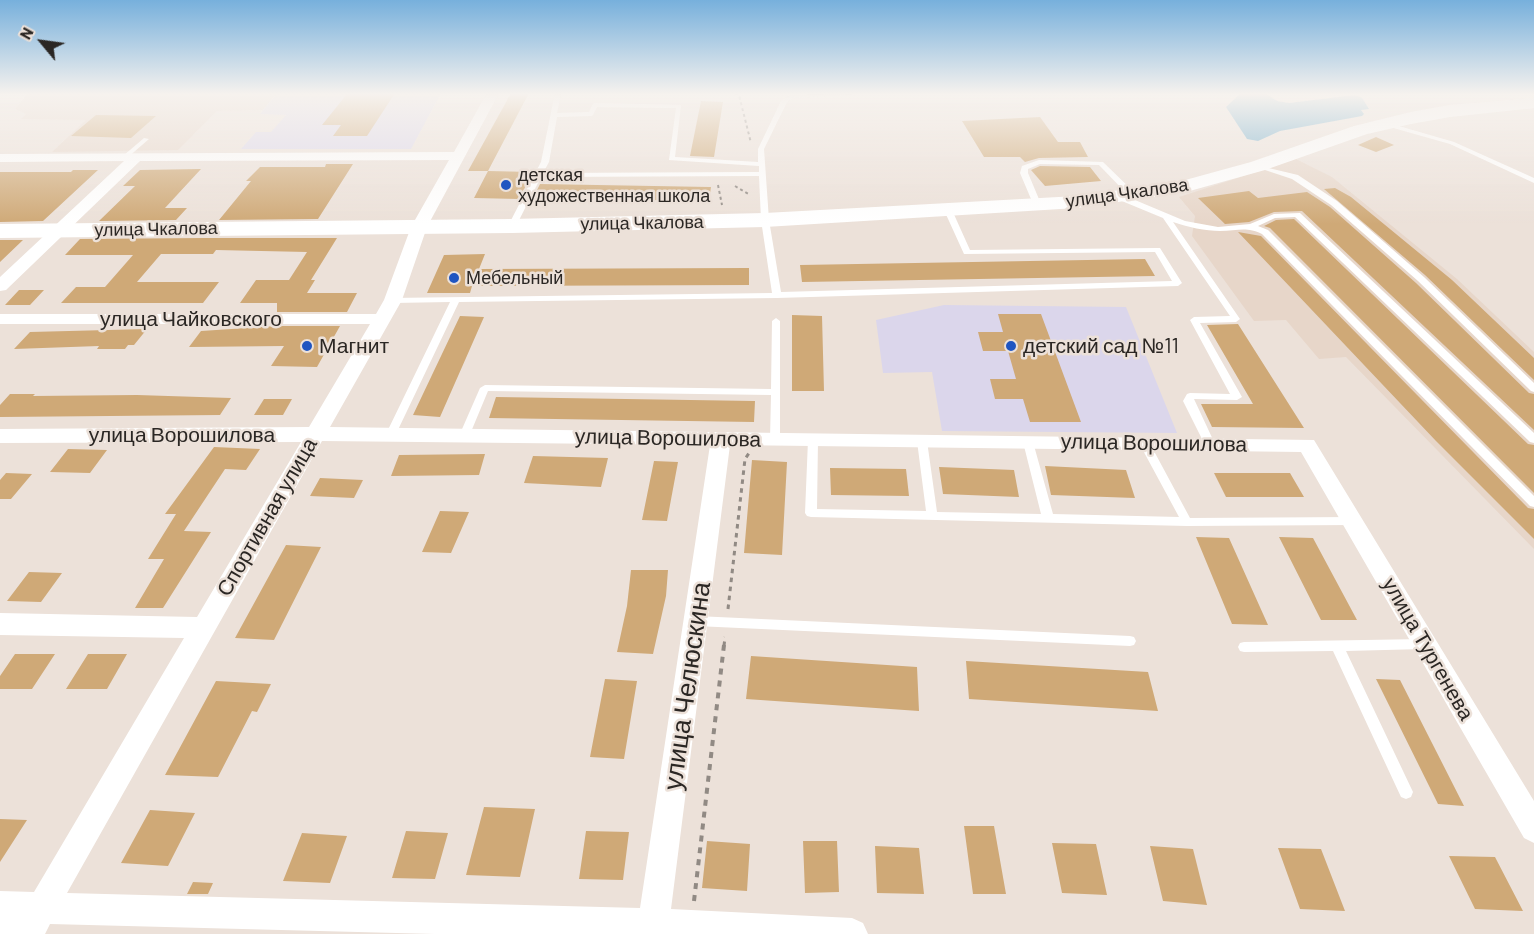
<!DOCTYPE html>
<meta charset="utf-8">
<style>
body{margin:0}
#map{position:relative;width:1534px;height:934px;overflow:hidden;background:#ece1d9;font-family:Barlow,sans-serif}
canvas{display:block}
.north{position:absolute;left:12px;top:12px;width:60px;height:60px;-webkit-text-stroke:4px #ece1d9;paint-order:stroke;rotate:299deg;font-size:16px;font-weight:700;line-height:24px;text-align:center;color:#2b2724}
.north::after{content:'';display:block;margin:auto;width:21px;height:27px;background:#2b2724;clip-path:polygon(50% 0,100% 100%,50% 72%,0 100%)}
</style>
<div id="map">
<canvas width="1534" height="934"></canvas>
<div class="north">N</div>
</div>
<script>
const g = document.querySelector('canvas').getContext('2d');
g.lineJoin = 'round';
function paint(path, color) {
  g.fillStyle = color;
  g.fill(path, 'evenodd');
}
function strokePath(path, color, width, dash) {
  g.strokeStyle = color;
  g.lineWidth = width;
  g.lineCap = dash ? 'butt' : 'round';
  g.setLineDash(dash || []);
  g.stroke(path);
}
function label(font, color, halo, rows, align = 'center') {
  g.font = font + ' Barlow,sans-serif';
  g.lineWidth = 5;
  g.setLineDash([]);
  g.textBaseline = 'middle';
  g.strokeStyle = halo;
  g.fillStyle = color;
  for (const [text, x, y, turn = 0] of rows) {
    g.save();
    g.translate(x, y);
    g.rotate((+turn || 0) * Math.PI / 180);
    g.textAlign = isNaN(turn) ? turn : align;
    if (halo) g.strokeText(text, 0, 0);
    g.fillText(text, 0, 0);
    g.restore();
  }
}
const built = new Path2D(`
 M28,93H277L263,110L217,111L178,150L52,152L86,120L21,119L26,114L15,109Z
 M1296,159L1332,177L1457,279L1534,352V549L1346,357L1319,359L1286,320L1254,321L1192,236L1195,216L1179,197Z`);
const education = new Path2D(`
 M277,93H441L411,149H241L256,132H271L286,115L260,114Z
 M944,305L1126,307L1177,433L942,431L932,372L883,373L876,320Z`);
const water = new Path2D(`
 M1241,93H1265L1277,101L1289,103L1355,95L1362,98L1369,109L1361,110L1364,114L1362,116L1280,131L1258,141L1247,139L1226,107Z`);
const building = new Path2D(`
 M395,93L367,136H333L341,125H322L347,94Z
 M511,93H529L488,171H468Z
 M701,101L723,102L714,157L690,156Z
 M96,115L156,116L131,138L71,136Z
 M1040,117L1058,142H1080L1088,157L1039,158L1025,162L1020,157H984L962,121Z
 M1376,137L1394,145L1376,152L1358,145Z
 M326,164H353L318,219L219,220L251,181H246L260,167H325Z
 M1040,166L1090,167L1101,181L1045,186L1031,170Z
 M201,169L165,208H187L176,220L99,221L135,186H123L140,170Z
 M73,170H98L43,221L0,222V172H71Z
 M488,171L533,172L519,199L474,198Z
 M540,184L711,187L709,201L533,198Z
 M1335,188L1351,197L1452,280L1534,358V380L1425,275L1324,189Z
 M1249,191L1258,198L1307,192L1330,207L1416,283L1529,393L1534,394V430L1302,211L1274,212L1249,222L1225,224L1198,198Z
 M1294,219L1528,444L1534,445V493L1270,228L1264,226L1276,220Z
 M1238,232L1261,236L1528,508L1534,509V539L1436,441Z
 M203,238H337L311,280H315L307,293H357L347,312H277V303H240L256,280H289L307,252L216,250L213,254H161L137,282H219L203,303H61L76,287H105L133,255H65L80,239Z
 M0,240H23L0,262Z
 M485,254L479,269L749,268V285L472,286L470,293H427L444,255Z
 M1145,259L1155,276L802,282L800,265Z
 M19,290H44L30,305H5Z
 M998,314H1041L1081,422H1030L1023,399H995L990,379H1016L1008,351H983L978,332H1003Z
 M792,315L822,316L824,391H792Z
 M460,316L484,317L440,417L413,415Z
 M1238,324L1304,428L1212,427L1201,404H1253L1207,325Z
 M277,326H340L317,367L271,366L284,346L189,347L201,331Z
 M147,329L134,345H128L125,349H97L99,346L14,349L30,332Z
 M10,394H35L33,396L137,395L231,398L220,415L0,417V405Z
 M496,397L755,401L754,422L489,418Z
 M264,399H292L283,415H254Z
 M214,447L260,449L246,470L225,469L184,531L211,532L163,608H135L164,559H148L176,514H165Z
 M68,449L107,450L90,473L50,472Z
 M485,454L479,475L391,476L399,455Z
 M533,456L608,458L601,487L524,483Z
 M752,460L787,462L782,555L744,553Z
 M654,461L678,462L667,521L642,520Z
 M1045,466L1126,470L1135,498L1051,495Z
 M939,467L1014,470L1019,497L943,494Z
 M830,468L906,469L909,496L831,495Z
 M6,473L32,474L11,499H0V480Z
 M1214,473H1290L1304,497H1226Z
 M320,478L363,480L354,498L310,496Z
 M440,511L469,512L451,553L422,552Z
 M1196,537L1229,538L1268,625L1232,624Z
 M1279,537L1313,538L1357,620H1321Z
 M286,545L321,547L274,640L235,638Z
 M631,570H668L666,596L653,654L617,652L627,606Z
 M29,572L62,573L41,602L7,601Z
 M15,654H55L32,689H0V676Z
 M88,654H127L107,689H66Z
 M751,656L917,667L919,711L746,699Z
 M966,661L1148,672L1158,711L969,699Z
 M605,679L637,681L624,759L590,757Z
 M1376,679L1400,680L1464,806L1438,804Z
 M216,681L271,684L257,712L252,711L218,777L165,775Z
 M484,807L535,809L520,877L466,875Z
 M150,810L195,813L168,866L121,863Z
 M0,819L27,820L0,862Z
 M964,826H994L1006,894H973Z
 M406,831L448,833L435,879L392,878Z
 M586,831L629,832L623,880L579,879Z
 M302,833L347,836L330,883L283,881Z
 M707,841L750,844L747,891L702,888Z
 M803,841H837L839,892L805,893Z
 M1052,843L1096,844L1107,895L1062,893Z
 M875,846L919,848L924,894L877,893Z
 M1150,846L1193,849L1207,905L1163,901Z
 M1278,848L1321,849L1345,911L1300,909Z
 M1449,856L1495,857L1523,911L1475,909Z
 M193,882L213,883L208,894H187Z`);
const pathFar2 = new Path2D(`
 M735,93L739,95L751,143
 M718,185L722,205
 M735,186L750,195`);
const pathFar1 = new Path2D(`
 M728,609L745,459L749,453
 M724,646L725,637`);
const path = new Path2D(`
 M694,901L724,645`);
const lane = new Path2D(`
 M555,93H561L557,113L589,112L593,104L595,103L681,105L675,157L758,162V149L781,101L790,95L875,93L793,98L787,102L764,149L769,220L781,292L1172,281L1155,252L964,254L944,210L948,208L952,210L970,250L1157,248H1160L1182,283L1178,286L777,298L459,302L396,434L395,437H387L386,434L450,302L393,303L389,300L390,298L772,293L761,220L759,176L541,177L516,226L515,228H509L508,226L541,162ZM597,107L676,108L669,160L759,166V172L543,173L549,162L557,117L591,116L593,115Z
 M1385,122L1454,142L1534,178V183L1450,144L1383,125L1382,124Z
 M144,138L149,139L127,158H123V156Z
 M1039,160L1103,162L1137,195L1130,197L1099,165L1040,164L1028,169V173L1041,204L1034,206L1020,173L1022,166Z
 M1256,165L1298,175L1337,201L1424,277L1534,383V392L1531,391L1418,281L1331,205L1292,179L1256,167Z
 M1117,195H1123L1185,221L1218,227L1250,224L1274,214L1300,213L1534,433V443L1530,442L1295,217L1275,218L1258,226L1268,230L1534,496V507L1530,506L1262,234C1246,226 1237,231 1220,231C1206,231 1187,227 1173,222L1240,319L1236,322L1200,323L1242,397L1237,400L1194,399L1215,444L1210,448L1206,447L1183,401L1187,394L1190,393L1230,394L1190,320L1194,317L1230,316L1163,218L1117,199Z
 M776,318L780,321V439L779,442H771L770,439L771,395L488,391L468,439H460L459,436L480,388L485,385L771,389L772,321Z
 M813,436L818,440L817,509L926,511L917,441L922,437L927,441L937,512L1041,514L1023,442L1028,438L1033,442L1053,514L1179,517L1139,443L1144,439L1148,440L1190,518L1354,517L1358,518L1360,521L1358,524L1354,525L1187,526L811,517L807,516L805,513L808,440Z
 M696,616L1130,636L1134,637L1136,641L1134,645L1130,646L696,626L692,625L690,621L692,617Z
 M1424,639L1428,640L1430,644L1428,648L1424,649L1346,651L1413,792L1411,797L1406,799L1401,797L1333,651L1244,652L1240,651L1238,647L1240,643L1244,642Z`);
const street = new Path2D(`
 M487,93H499L427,227L402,300L330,427L1314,440L1534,801V843L1524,838L1301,452L730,445L671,909L852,918L863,923L868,934H435L50,924L45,934H0V891L34,892L184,638L0,635V613L197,617L301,442L0,443V429L309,427L370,324H0V314H376L384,300L411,227L449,160L140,161L6,290L0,291V277L124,161L0,162V154L454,152ZM322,441L710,445L640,908L67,893Z`);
const secondary = new Path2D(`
 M1534,98V108L1450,117L1411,124L1367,134L1265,170L1186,192L1077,208L765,227L512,233L0,238V224L512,219L765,213L1077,196L1178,182L1251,162L1354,126L1411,112L1450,105Z`);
const markers = [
 [506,185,6,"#1f55c1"],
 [454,278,6,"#1f55c1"],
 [307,346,6,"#1f55c1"],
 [1011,346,6,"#1f55c1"]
];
const farPoinames = [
 ["детская",518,175],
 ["художественная школа",518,196],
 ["Мебельный",466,278]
];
const farStreetnames = [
 ["улица Чкалова",1127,193,-8],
 ["улица Чкалова",642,223,-1],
 ["улица Чкалова",156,229,-1]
];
const streetNames = [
 ["улица Чайковского",191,319],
 ["улица Ворошилова",182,435],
 ["улица Ворошилова",668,438,1],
 ["улица Ворошилова",1154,443,1],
 ["Спортивная улица",267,517,-60],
 ["улица Тургенева",1428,649,60]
];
const poiNames = [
 ["Магнит",319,346],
 ["детский сад №11",1023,346]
];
const nearStreetnames = [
 ["улица Челюскина",687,686,-82]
];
paint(built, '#e7d6c9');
paint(education, '#dbd6eb');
paint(water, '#6daaca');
paint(building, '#cfa977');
strokePath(pathFar2, '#918a84', 2, [3, 3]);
strokePath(pathFar1, '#918a84', 3, [4.5, 4.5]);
strokePath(path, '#918a84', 4, [6, 6]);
paint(lane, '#fff');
paint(street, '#fff');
paint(secondary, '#fff');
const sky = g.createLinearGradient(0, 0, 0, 224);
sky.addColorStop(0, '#77b0dc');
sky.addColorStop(0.42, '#f6f2ee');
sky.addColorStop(1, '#f6f2ee00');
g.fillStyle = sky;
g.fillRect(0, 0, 1534, 224);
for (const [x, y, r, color] of markers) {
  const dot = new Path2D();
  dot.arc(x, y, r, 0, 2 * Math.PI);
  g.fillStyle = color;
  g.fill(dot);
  strokePath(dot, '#ece1d9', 2);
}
label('18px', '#2b2724', '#ece1d9', farPoinames, 'left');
label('18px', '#2b2724', '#ece1d9', farStreetnames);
label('21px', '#2b2724', '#ece1d9', streetNames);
label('21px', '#2b2724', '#ece1d9', poiNames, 'left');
label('26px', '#2b2724', '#ece1d9', nearStreetnames);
</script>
